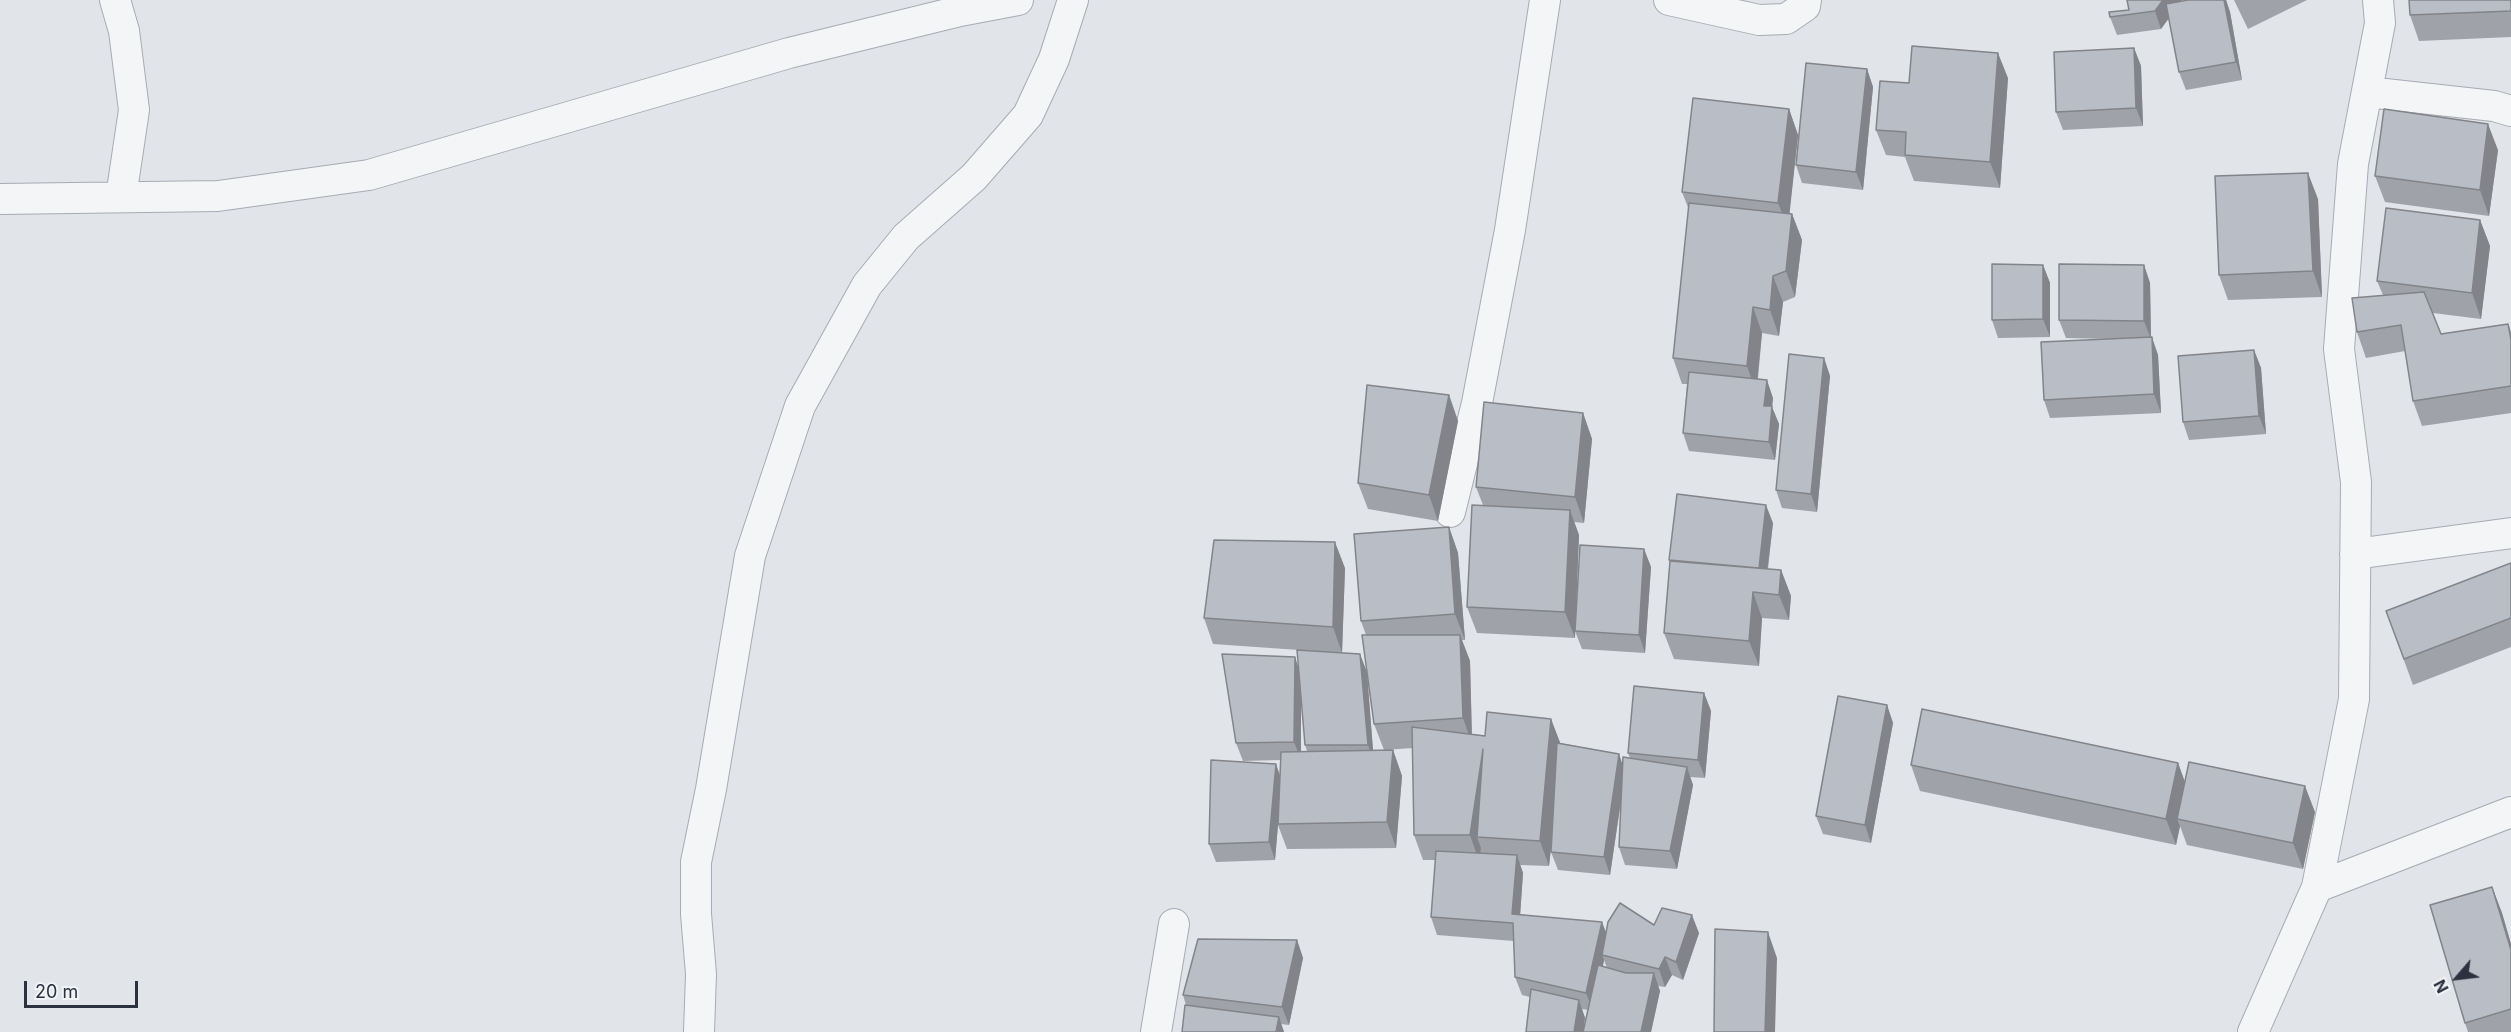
<!DOCTYPE html>
<style>
body{margin:0}
#map{position:relative;width:2511px;height:1032px;overflow:hidden;background:#e1e4e9;font-family:Inter,sans-serif}
canvas{display:block}
.north{position:absolute;left:2427px;top:948px;width:60px;height:60px;-webkit-text-stroke:4px #f1f3f6;paint-order:stroke;rotate:242deg;font-size:16px;font-weight:700;line-height:24px;text-align:center;color:#2b313f}
.north::after{content:'';display:block;margin:auto;width:21px;height:27px;background:#2b313f;clip-path:polygon(50% 0,100% 100%,50% 72%,0 100%)}
.scale{position:absolute;left:24px;top:981px;width:114px;height:27px;box-sizing:border-box;border:3px solid #2b313f;border-top:0;padding-left:8px;font-size:18px;line-height:21px;white-space:nowrap;color:#2b313f;-webkit-text-stroke:4px #f1f3f6;paint-order:stroke}
</style>
<div id="map">
<canvas width="2511" height="1032"></canvas>
<div class="north">N</div>
<div class="scale">20 m</div>
</div>
<script>
const g = document.querySelector('canvas').getContext('2d');
g.lineJoin = 'round';
function strokePath(path, color, width, dash) {
  g.strokeStyle = color;
  g.lineWidth = width;
  g.lineCap = dash ? 'butt' : 'round';
  g.setLineDash(dash || []);
  g.stroke(path);
}
function paint(path, color) {
  g.fillStyle = color;
  g.fill(path, 'evenodd');
}
const minor = new Path2D(`
 M115,0L124,31L134,110L121,197
 M1669,0L1759,20L1786,19L1805,6L1806,0
 M2367,92L2494,106L2511,111
 M0,199L218,196L369,175L789,53L960,11L1018,0
 M1450,512L1477,403L1510,230L1545,0
 M2355,554L2511,533
 M2317,887L2511,812
 M699,1032L701,974L696,914V862L711,789L750,556L800,406L867,285L906,237L974,177L1028,115L1054,59L1073,0
 M1156,1032L1174,924
 M2253,1032L2317,887L2354,699L2356,482L2339,349L2353,164L2380,23L2378,0`);
const wall = new Path2D(`
 M2188,0H2226L2230,12L2242,80L2186,90L2179,72L2169,18L2161,29L2117,35L2110,17L2129,10Z
 M2234,0H2307L2248,29Z
 M2511,0V37L2419,41L2410,15Z
 M2134,48L2141,66L2143,126L2063,130L2056,112Z
 M1867,69L1873,87L1863,190L1802,183L1796,165Z
 M2008,78L2000,188L1914,181L1905,157L1886,155L1876,130L1909,83Z
 M1789,109L1798,135L1789,214H1792L1802,240L1795,297L1783,302L1779,336L1762,333L1758,379L1773,398L1772,407L1779,424L1775,460L1689,451L1683,433L1687,384H1682L1673,358L1689,210L1682,192Z
 M2498,150L2489,216L2385,202L2375,176Z
 M2318,199L2322,297L2228,300L2219,275Z
 M2480,220L2490,246L2481,319L2433,313L2441,334L2508,324L2511,331V413L2422,426L2413,401L2405,351L2366,358L2357,332L2383,295L2377,281Z
 M2043,265L2050,283V337L1998,338L1992,320Z
 M2144,265L2150,283L2151,337L2158,355L2161,413L2050,418L2044,400L2112,339L2066,338L2059,320Z
 M2254,350L2261,368L2266,434L2189,440L2183,422Z
 M1824,358L1830,376L1817,512L1782,508L1776,490Z
 M1449,395L1458,421L1438,521L1368,509L1358,483Z
 M1583,413L1592,439L1584,523L1574,522L1579,535L1575,626L1644,549L1651,567L1645,653L1582,649L1575,631V638L1477,633L1467,607L1483,505L1476,487Z
 M1773,523L1768,569L1781,570L1791,596L1789,620L1762,618L1759,666L1674,659L1664,633L1670,562L1669,560Z
 M1449,527L1458,553L1465,640H1462L1470,661L1472,734L1485,736L1551,719L1560,743L1619,754L1622,764L1630,758L1628,753L1704,693L1711,711L1705,778L1690,777L1693,785L1677,869L1625,865L1619,847L1621,802L1610,875L1558,870L1551,852L1552,842L1549,866L1520,865L1523,873L1520,914L1606,932L1654,925L1699,933L1683,980L1672,975L1665,987L1658,986L1660,991L1651,1032H1526L1530,997L1522,995L1515,977L1514,941L1437,935L1431,917L1436,860H1423L1414,835L1413,748L1384,750L1374,724L1367,675L1373,750H1393L1402,776L1396,848L1287,849L1278,825L1275,860L1216,862L1209,844L1276,764L1280,776L1281,760L1243,761L1236,743L1298,667L1367,671L1366,635L1361,621ZM1301,697L1305,745L1307,751H1301ZM1604,960L1607,968L1603,966ZM1582,1009L1588,1010L1583,1031L1585,1018Z
 M2511,563V647L2413,685L2386,611Z
 M1345,568L1342,653L1213,644L1204,618Z
 M1887,705L1893,723L1871,843L1823,834L1816,816Z
 M2178,763L2185,782L2315,812L2303,869L2187,845L2180,826L2176,845L1920,791L1911,765Z
 M2492,887L2502,913L2511,944V1032H2468L2465,1023Z
 M1297,940L1303,958L1289,1025L1281,1024L1284,1032L1186,1005L1183,995Z`);
const shadedWall = new Path2D(`
 M2163,0H2182L2161,29L2155,11Z
 M2224,0H2226L2230,12L2242,80L2236,62Z
 M2134,48L2141,66L2143,126L2136,108Z
 M1998,53L2008,78L2000,188L1990,162Z
 M1867,69L1873,87L1863,190L1856,172Z
 M1789,109L1798,135L1788,228L1778,203Z
 M2488,124L2498,150L2489,216L2480,190Z
 M2308,173L2318,199L2322,297L2313,271Z
 M1792,214L1802,240L1795,297L1786,271Z
 M2480,220L2490,246L2481,319L2472,293Z
 M2043,265L2050,283V337L2043,319Z
 M2144,265L2150,283L2151,339L2144,321Z
 M1773,276L1783,302L1779,336L1770,310Z
 M1753,307L1762,333L1756,392L1747,366Z
 M2152,337L2158,355L2161,413L2154,394Z
 M2254,350L2261,368L2266,434L2259,416Z
 M1824,358L1830,376L1817,512L1811,494Z
 M1767,380L1773,398L1772,407L1779,424L1775,460L1769,442L1764,406Z
 M1449,395L1458,421L1438,521L1429,495Z
 M1583,413L1592,439L1584,523L1575,497Z
 M1766,505L1773,523L1765,589L1759,571Z
 M1570,510L1579,535L1575,638L1565,612Z
 M1449,527L1458,553L1465,640L1455,614Z
 M1335,542L1345,568L1342,653L1333,627Z
 M1644,549L1651,567L1645,653L1639,635Z
 M1781,570L1791,596L1789,620L1779,595Z
 M1753,592L1762,618L1759,666L1749,641Z
 M1460,635L1470,661L1472,744L1463,718Z
 M1360,654L1367,672L1374,763L1368,745Z
 M1295,657L1301,675V760L1294,742Z
 M1704,693L1711,711L1705,778L1698,760Z
 M1887,705L1893,723L1871,843L1865,825Z
 M1551,719L1561,745L1549,866L1540,841Z
 M1483,749L1477,837L1481,848L1479,861L1470,835Z
 M1393,750L1402,776L1396,848L1387,822Z
 M1619,754L1625,772L1610,875L1604,857Z
 M2178,763L2187,788L2177,819L2180,826L2176,845L2166,819Z
 M1276,764L1282,782L1278,824V825L1275,860L1269,842Z
 M1687,767L1693,785L1677,869L1670,851Z
 M2305,786L2315,812L2303,869L2293,843Z
 M1517,855L1523,873L1519,932L1512,914Z
 M2492,887L2502,913L2511,944V950Z
 M1692,915L1699,933L1683,980L1676,962Z
 M1602,922L1609,940L1602,955L1604,960L1593,1011L1586,993Z
 M1768,932L1777,958L1775,1032H1765Z
 M1297,940L1303,958L1289,1025L1282,1007Z
 M1665,957L1672,975L1665,987L1659,969Z
 M1654,973L1660,991L1651,1032H1641Z
 M1579,1000L1585,1018L1583,1032H1574Z
 M1279,1017L1284,1032H1276Z`);
const building = new Path2D(`
 M2127,0H2163L2155,11L2110,17L2109,12L2129,10Z
 M2188,0H2224L2236,62L2179,72L2166,4Z
 M2409,0H2511V11L2410,15Z
 M1912,46L1998,53L1990,162L1905,155L1906,132L1876,130L1880,81L1909,83Z
 M2134,48L2136,108L2056,112L2054,52Z
 M1806,63L1867,69L1856,172L1796,165Z
 M1693,98L1789,109L1778,203L1682,192Z
 M2384,109L2488,124L2480,190L2375,176Z
 M2308,173L2313,271L2219,275L2215,176Z
 M1689,203L1792,214L1786,271L1773,276L1770,310L1753,307L1747,366L1673,358Z
 M2386,208L2480,220L2472,293L2377,281Z
 M1992,264L2043,265V319L1992,320Z
 M2059,264L2144,265V321L2059,320Z
 M2424,292L2441,334L2508,324L2511,340V386L2413,401L2401,325L2357,332L2352,298Z
 M2152,337L2154,394L2044,400L2041,342Z
 M2254,350L2259,416L2183,422L2178,356Z
 M1789,354L1824,358L1811,494L1776,490Z
 M1689,372L1767,380L1764,406H1772L1769,442L1683,433Z
 M1367,385L1449,395L1429,495L1358,483Z
 M1484,402L1583,413L1575,497L1476,487Z
 M1677,494L1766,505L1759,568L1669,560Z
 M1472,505L1570,510L1565,612L1467,607Z
 M1449,527L1455,614L1361,621L1354,534Z
 M1214,540L1335,542L1333,627L1204,618Z
 M1580,545L1644,549L1639,635L1575,631Z
 M1670,561L1781,570L1779,595L1753,592L1749,641L1664,633Z
 M2511,563V618L2404,659L2386,611Z
 M1362,635H1460L1463,718L1374,724Z
 M1297,650L1360,654L1368,745H1305Z
 M1222,654L1295,657L1294,742L1236,743Z
 M1634,686L1704,693L1698,760L1628,753Z
 M1838,696L1887,705L1865,825L1816,816Z
 M1922,709L2178,763L2166,819L1911,765Z
 M1487,712L1551,719L1540,841L1477,837L1483,749L1470,835H1414L1412,727L1485,736Z
 M1557,743L1619,754L1604,857L1551,852Z
 M1393,750L1387,822L1278,824L1281,752Z
 M1623,757L1687,767L1670,851L1619,847Z
 M1211,760L1276,764L1269,842L1209,844Z
 M2189,762L2305,786L2293,843L2177,819Z
 M1436,851L1517,855L1512,914L1602,922L1586,993L1515,977L1513,923L1431,917Z
 M2492,887L2511,950V1009L2465,1023L2430,905Z
 M1620,903L1654,925L1662,908L1692,915L1676,962L1665,957L1659,969L1602,955L1608,922Z
 M1715,929L1768,932L1765,1032H1714Z
 M1198,939L1297,940L1282,1007L1183,995Z
 M1598,965L1626,973H1654L1641,1032H1583Z
 M1531,989L1579,1000L1574,1032H1526Z
 M1185,1005L1279,1017L1276,1032H1182Z`);
strokePath(minor, '#a7abb3', 32);
strokePath(minor, '#f4f5f7', 30);
paint(wall, '#9fa3a9');
paint(shadedWall, '#82848a');
paint(building, '#b9bdc5');
strokePath(building, '#82848a', 1.5);
</script>
